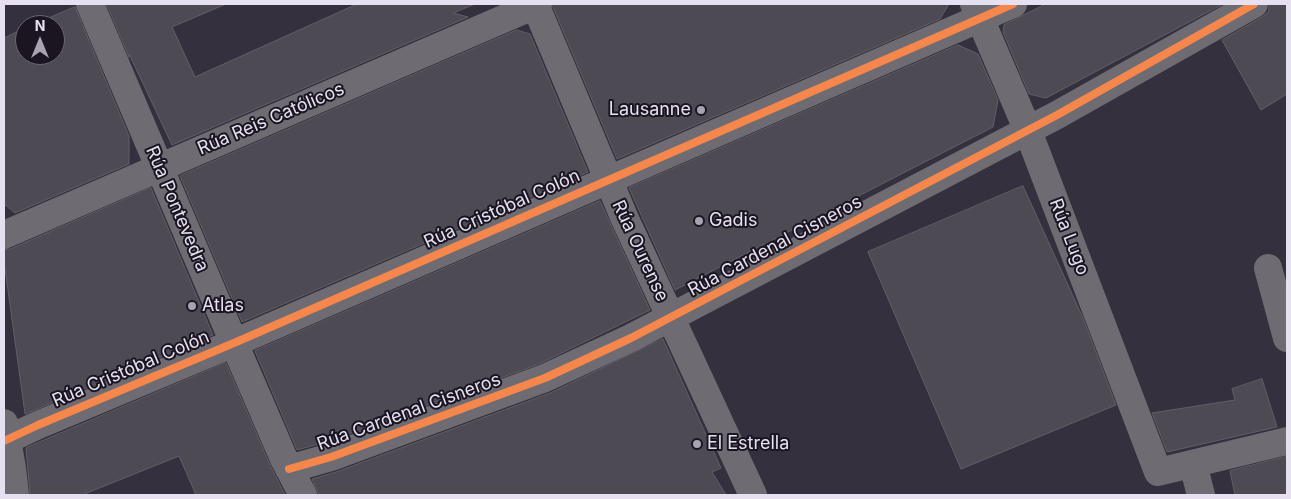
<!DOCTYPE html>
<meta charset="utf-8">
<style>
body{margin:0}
#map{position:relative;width:1291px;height:499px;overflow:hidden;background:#35303d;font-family:Inter,sans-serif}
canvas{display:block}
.frame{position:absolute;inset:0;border:5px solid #e6e0f0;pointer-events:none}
.north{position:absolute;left:15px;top:15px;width:50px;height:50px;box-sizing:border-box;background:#1a1521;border:1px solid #6c6674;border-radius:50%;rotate:0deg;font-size:14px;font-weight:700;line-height:20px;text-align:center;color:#e6e0f0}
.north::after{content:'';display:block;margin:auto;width:18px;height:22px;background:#a8a2b1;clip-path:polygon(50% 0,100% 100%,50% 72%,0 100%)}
</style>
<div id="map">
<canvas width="1291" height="499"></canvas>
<div class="frame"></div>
<div class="north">N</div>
</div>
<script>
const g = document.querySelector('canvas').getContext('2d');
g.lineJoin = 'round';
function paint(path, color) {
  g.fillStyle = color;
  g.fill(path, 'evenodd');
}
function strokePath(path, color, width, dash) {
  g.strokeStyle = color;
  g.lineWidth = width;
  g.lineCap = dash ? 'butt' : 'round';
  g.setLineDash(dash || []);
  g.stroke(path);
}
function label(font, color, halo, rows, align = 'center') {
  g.font = font + ' Inter,sans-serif';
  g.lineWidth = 4;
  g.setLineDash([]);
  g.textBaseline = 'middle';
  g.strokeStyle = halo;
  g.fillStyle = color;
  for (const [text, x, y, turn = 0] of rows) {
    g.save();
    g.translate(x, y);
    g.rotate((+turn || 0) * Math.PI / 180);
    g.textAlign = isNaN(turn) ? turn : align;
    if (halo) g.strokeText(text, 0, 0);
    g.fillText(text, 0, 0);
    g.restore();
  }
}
const building = new Path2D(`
 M107,4H226L172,27L195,77L357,4H475L453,13L468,17L172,145L129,54V57Z
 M553,4H949L940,19L617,159L553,7Z
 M1046,4H1223L1046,98L1029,94L1003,32L1004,25Z
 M1270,4H1287V94L1261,110L1222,40L1262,17L1268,12Z
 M75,7L129,136V164L15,213L4,204V38L25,28V55H55V25H33Z
 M517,30L530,34L588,172L242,322L180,176Z
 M958,45L978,54L998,100L993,127L675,290L629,188Z
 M1023,186L1083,318L1116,405L961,469L868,252Z
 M151,188L213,335L25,414L4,261V250L10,249Z
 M600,201L650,310L539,364L326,442L297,450L255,351Z
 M663,339L721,468L712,472L726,495H319L312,479L336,472L550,393Z
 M226,363L270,465L285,495H196L179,456L82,495H30L26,448Z
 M1262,379L1277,427L1167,452L1152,413L1235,400L1232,389Z
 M1286,457L1287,463V495H1235L1230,471Z`);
const street = new Path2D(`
 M90,4L234,343L284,459L303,495
 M535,4L624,217L753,495
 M974,4L1028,131L1158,472L1287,441
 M4,235L538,4
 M1268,268L1287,338
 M4,423L12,468L15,495
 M4,441L38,425L234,343L1013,4
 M1193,464L1201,495
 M289,469L331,457L545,378L631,338L1057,115L1254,4`);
const cycleway = new Path2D(`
 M4,441L38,425L234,343L1013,4
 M289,469L331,457L545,378L631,338L1057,115L1254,4`);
const markers = [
 [701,110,5,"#a8a2b1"],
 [699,221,5,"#a8a2b1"],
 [192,306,5,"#a8a2b1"],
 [697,444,5,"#a8a2b1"]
];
const poiNames = [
 ["Lausanne",691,110,"right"],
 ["Gadis",709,221],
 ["Atlas",202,306],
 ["El Estrella",707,444]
];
const streetNames = [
 ["Rúa Reis Católicos",271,119,-23],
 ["Rúa Pontevedra",177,209,67],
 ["Rúa Cristóbal Colón",502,209,-24],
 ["Rúa Lugo",1069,237,69],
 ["Rúa Cardenal Cisneros",775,246,-28],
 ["Rúa Ourense",640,251,65],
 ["Rúa Cristóbal Colón",131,369,-23],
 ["Rúa Cardenal Cisneros",409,412,-20]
];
paint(building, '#4e4a54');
strokePath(building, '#625d69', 1);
strokePath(street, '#6e6c72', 28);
strokePath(cycleway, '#f5874c', 8);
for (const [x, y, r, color] of markers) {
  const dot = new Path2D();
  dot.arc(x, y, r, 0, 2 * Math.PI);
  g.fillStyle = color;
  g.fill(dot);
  strokePath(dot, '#1a1521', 2);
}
label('18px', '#e6e0f0', '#1a1521', poiNames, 'left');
label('18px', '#e6e0f0', '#1a1521', streetNames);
</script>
